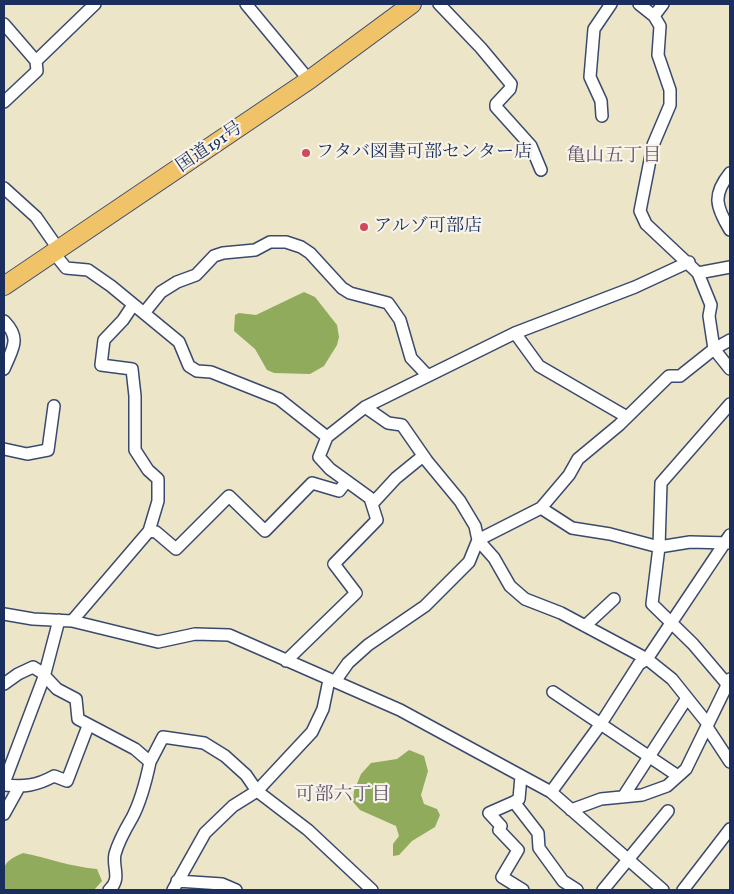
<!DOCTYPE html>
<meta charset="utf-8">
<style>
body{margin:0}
#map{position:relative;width:734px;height:894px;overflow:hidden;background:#ece5c7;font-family:"IM FELL English",serif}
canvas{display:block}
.frame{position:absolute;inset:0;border:5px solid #1b2f5e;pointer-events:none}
</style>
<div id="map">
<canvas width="734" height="894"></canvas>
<div class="frame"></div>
</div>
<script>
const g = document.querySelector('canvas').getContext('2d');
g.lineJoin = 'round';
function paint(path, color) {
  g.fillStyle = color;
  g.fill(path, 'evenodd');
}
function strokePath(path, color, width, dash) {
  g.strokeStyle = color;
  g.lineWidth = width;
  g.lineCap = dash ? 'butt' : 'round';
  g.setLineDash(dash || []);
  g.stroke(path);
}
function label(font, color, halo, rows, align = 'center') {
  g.font = font + ' "IM FELL English","Noto Serif JP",serif';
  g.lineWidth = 4.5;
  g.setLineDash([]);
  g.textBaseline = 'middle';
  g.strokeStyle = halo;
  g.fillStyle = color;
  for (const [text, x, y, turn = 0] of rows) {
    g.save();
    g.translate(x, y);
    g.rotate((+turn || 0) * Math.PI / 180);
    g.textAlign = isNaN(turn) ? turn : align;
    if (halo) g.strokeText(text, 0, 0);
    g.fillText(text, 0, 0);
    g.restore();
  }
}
const forest = new Path2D(`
 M304,292L315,297L337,325L339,337L337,345L324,366L310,374L274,373L267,370L255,349L234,331L235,315L239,313L256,315Z
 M409,750L424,756L428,771L421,795L424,804L437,809L440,815L435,827L412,841L399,855L393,856V844L399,836L396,826L360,810L353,802L354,791L361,774L371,763L397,759Z
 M23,853C48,858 72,867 97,869L102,881L94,890H4C4,866 0,863 23,853Z`);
const minor = new Path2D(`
 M246,4L309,80
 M439,4L481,48L511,84L510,89L496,104V107L531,146L541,170
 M639,4L654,16L660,26L658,55L670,90V105L653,145L640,211L646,224L698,273L711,305L709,316L714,349L730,369
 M654,16L663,4
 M4,24L36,61L37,71L4,102
 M36,61L95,4
 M602,116L601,101L590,77L594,29L611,4
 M730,173C712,195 716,207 730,230
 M4,188L36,217L59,250
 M54,253L66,268L88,270L111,286L179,342L189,366L197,371L211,372L279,399L327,437
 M698,273L730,267
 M144,313L161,292L177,282L196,275L214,256L223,253L255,250L270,242H286L301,247L310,253L342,288L350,293L388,303L400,320L411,358L428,376
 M4,321C22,339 12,349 4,369
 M515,333L539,366L627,417
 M365,407L388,423L402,425L427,461L460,501L475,526L478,540L494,558L510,586L525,599L561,613L647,659L672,679L708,724
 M4,449L27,454L48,450L54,406
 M372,504L396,478L423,456
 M541,508L572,528L610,534L659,547L690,542L729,543
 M149,531L156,532L176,549L229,496L265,531L312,483L339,491L346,482
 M4,614L33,619L72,621L158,642L195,634L229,635L400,710L551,792L663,890
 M72,621L149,531L158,501V479L148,470L135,450V396L132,369L101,365L104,340L123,320L133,305
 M585,626L614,599
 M286,661L356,593L334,564L377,520L370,498L330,469L319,457L327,437L365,407L515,333L635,287L689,262
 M336,680L348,663L368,645L425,606L469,562L478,540L541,508L569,475L578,459L619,425L669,376H680L714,349L730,340
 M4,684L18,674L33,667L41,672L57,689L76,699L78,719L135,749L150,762L163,737L204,743L225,756L246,775L257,791L308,830L372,890
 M727,684L693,644L652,604L659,547L661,483L730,404
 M553,692L678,776
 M707,727L730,762
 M521,776L519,799L514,802L538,833L539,848L563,881L577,890
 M4,783L44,677L59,620
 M4,785C24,787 36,786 54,776L67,781L88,726
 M551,792L600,725L639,664L647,659L730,535
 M623,797L687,698
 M514,802L489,813L501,826L499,830L518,850L502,877L523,890
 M571,810L601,799L642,795L667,786L686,769L730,679
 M4,814L19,787
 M177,881L222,884L236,890
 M109,890C122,879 112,867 115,854C119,840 125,830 132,818C141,801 146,781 150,762
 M173,890L205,833L233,806L257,791L312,732L323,709L329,680
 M603,890L668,811
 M683,890L730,829`);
const highway = new Path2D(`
 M4,286L309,80L412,4`);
const markers = [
 [306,153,5,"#d1495b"],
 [364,227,5,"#d1495b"]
];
const streetNames = [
 ["国道191号",210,148,-34]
];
const poiNames = [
 ["フタバ図書可部センター店",316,153],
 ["アルゾ可部店",374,227]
];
const neighbourhoodNames = [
 ["亀山五丁目",614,157],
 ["可部六丁目",343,796]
];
paint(forest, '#90ab5c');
strokePath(minor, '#3a4a6e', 14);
strokePath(highway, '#3a4a6e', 20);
strokePath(minor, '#fff', 11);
strokePath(highway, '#f0c369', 18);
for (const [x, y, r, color] of markers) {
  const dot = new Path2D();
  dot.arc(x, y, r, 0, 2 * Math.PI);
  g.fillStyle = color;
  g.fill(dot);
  strokePath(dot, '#f7f3e8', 2);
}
label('18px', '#1b2f5e', '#f7f3e8', streetNames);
label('18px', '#1b2f5e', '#f7f3e8', poiNames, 'left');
label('19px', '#5f526a', '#f7f3e8', neighbourhoodNames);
</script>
